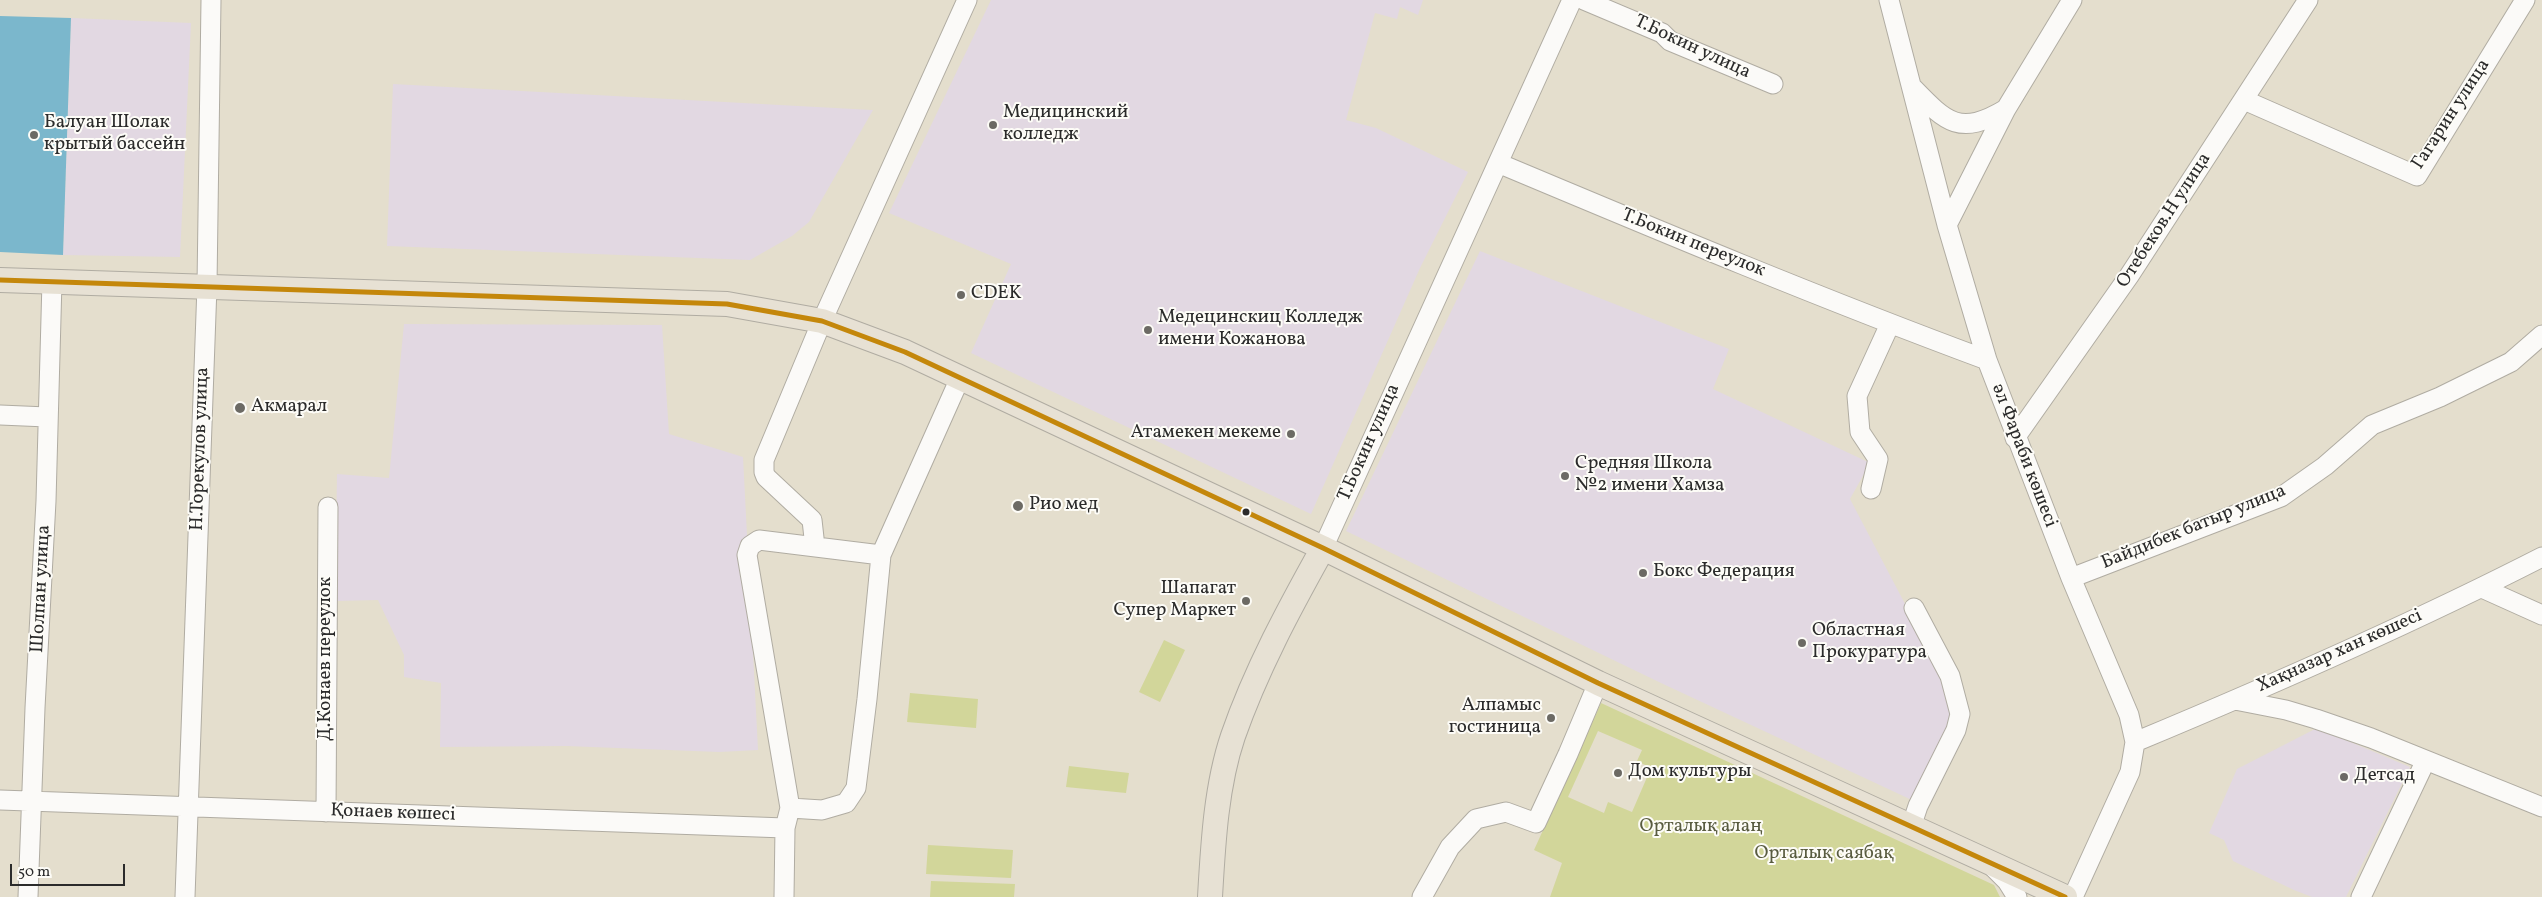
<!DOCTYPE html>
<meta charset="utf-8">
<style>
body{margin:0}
#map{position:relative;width:2542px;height:897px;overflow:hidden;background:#e4decd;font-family:Vollkorn,serif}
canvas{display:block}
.scale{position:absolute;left:10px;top:864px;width:115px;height:22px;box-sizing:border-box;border:2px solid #2b2b2b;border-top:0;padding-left:6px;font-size:15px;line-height:18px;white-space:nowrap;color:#2b2b2b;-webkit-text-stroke:4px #fdfcf7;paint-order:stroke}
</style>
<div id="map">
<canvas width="2542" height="897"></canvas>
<div class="scale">50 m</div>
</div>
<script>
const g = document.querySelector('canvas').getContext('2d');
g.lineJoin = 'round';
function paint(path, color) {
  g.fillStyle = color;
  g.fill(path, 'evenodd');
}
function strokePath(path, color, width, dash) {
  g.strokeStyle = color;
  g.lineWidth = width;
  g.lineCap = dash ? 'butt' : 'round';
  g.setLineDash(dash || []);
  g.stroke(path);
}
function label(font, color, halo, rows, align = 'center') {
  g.font = font + ' Vollkorn,serif';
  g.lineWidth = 4;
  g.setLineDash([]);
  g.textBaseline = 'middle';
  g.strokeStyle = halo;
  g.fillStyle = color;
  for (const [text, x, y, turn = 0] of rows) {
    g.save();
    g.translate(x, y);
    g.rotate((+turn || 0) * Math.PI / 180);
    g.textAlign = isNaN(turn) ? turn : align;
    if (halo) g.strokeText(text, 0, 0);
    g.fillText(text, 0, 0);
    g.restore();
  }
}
const built = new Path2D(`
 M991,0H1423L1418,15L1400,7L1397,19L1375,13L1346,120L1376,128L1468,172L1420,268L1311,514L971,353L1011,264L889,213Z
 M71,18L191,23L180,257L63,255Z
 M393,84L872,110H873L809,222L792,236L750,260L387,246Z
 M1480,251L1729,349L1713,389L1870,463L1850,499L1947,684L1954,719L1914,801L1661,683L1346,531Z
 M404,324L662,325L669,434L743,457L758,750L719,752L566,746L440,747L441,683L404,677V655L378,600L335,601L337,474L389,478Z
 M2317,728L2410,767L2346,897H2312L2294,890L2233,861L2224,840L2209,833L2237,769Z`);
const green = new Path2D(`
 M1164,640L1185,650L1160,702L1139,692Z
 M910,693L978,699L976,728L907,722Z
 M1601,703L1994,885L2000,897H1550L1562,863L1534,850ZM1598,731L1642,750L1637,761L1651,768L1632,812L1608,802L1604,813L1568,797Z
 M1069,766L1129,773L1126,793L1066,787Z
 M928,845L1013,850L1011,878L926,874Z
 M931,881L1015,884L1014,897H930Z`);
const water = new Path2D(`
 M0,16L71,18L63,255L0,252Z`);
const minor = new Path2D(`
 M1584,0L1662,33L1670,41L1773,84
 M1889,0L1947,225L1987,360L2071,578L2129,715L2135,742L2130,772L2073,897
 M1912,87C1946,122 1959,137 2006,109
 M2244,100L2417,176L2525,0
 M1498,163C1660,231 1822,299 1987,360
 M1947,225L2006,109L2072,0
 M0,415L47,417
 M2015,438L2129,276L2308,0
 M1871,489L1878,459L1860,432L1857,396L1890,324
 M815,547L812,520L766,477L764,472V460L822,321L967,0
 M1323,548L1572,0
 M2071,578L2281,497L2325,466L2372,425L2440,397L2511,362L2542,335
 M2482,588L2542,615
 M2235,700L2286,710L2316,719L2371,738L2542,807
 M2135,742C2272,685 2409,625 2542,557
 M0,800L785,828
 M790,808L747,555L750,546L759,540L881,555
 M326,812L328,507
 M1911,827L1918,806L1956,730L1960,714L1950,676L1914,608
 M1993,867L2007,881L2017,897
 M28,897L35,708L46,501L52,281
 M185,897L207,286L211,0
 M784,897L785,828L790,808L822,810L846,803L856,788L867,699L881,555L960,378
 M1422,897L1450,847L1476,819L1506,812L1536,823L1568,754L1598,683
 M2361,897L2425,762`);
const major = new Path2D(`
 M0,280L727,304L822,321L905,352L1323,548L1598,683L2065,897
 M1210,897C1213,845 1216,786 1233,736C1256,670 1289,609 1323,548`);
const bus1 = new Path2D(`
 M0,280L727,304L822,321L905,352L1323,548L1598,683L2065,897`);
const markers = [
 [993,125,5,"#6c6a64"],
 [34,135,5,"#6c6a64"],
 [961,295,5,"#6c6a64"],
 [1148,330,5,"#6c6a64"],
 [240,408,6,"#6c6a64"],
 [1291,434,5,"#6c6a64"],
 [1565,476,5,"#6c6a64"],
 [1018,506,6,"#6c6a64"],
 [1246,512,4.5,"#2b2b2b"],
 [1643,573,5,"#6c6a64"],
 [1246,601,5,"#6c6a64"],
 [1802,643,5,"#6c6a64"],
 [1551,718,5,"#6c6a64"],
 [1618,773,5,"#6c6a64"],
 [2344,777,5,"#6c6a64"]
];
const streetNames = [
 ["Т.Бокин улица",1692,48,25],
 ["Гагарин улица",2452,115,-57],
 ["Отебеков.Н улица",2165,221,-57],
 ["Т.Бокин переулок",1693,244,22],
 ["Т.Бокин улица",1370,443,-66],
 ["Н.Торекулов улица",201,449,-88],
 ["әл Фараби көшесі",2023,456,69],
 ["Байдибек батыр улица",2194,528,-22],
 ["Шолпан улица",42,589,-87],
 ["Хақназар хан көшесі",2340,652,-24],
 ["Д.Конаев переулок",327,659,-90],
 ["Қонаев көшесі",393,814,2]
];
const poiNames = [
 ["Медицинский",1003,114],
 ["колледж",1003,136],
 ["Балуан Шолак",44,124],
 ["крытый бассейн",44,146],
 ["CDEK",971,295],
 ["Медецинскиц Колледж",1158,319],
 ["имени Кожанова",1158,341],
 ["Акмарал",251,408],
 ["Атамекен мекеме",1281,434,"right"],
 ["Средняя Школа",1575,465],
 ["№2 имени Хамза",1575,487],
 ["Рио мед",1029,506],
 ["Бокс Федерация",1653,573],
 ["Шапагат",1236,590,"right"],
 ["Супер Маркет",1236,612,"right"],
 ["Областная",1812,632],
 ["Прокуратура",1812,654],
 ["Алпамыс",1541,707,"right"],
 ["гостиница",1541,729,"right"],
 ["Дом культуры",1628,773],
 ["Детсад",2354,777]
];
const parkNames = [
 ["Орталық алаң",1701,828],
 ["Орталық саябақ",1824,855]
];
paint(built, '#e2d8e2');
paint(green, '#d2d69a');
paint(water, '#7bb7cc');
strokePath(minor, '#b0aca2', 21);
strokePath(major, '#b0aca2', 26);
strokePath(minor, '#fbfaf8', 19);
strokePath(major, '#e7e1d4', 24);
strokePath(bus1, '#c4870b', 5);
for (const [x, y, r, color] of markers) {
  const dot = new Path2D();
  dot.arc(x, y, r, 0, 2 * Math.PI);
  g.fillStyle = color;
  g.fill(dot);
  strokePath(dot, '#fdfcf7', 2);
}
label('19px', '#2b2b2b', '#fdfcf7', streetNames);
label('19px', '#2b2b2b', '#fdfcf7', poiNames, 'left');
label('19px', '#595c40', '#fdfcf7', parkNames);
</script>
